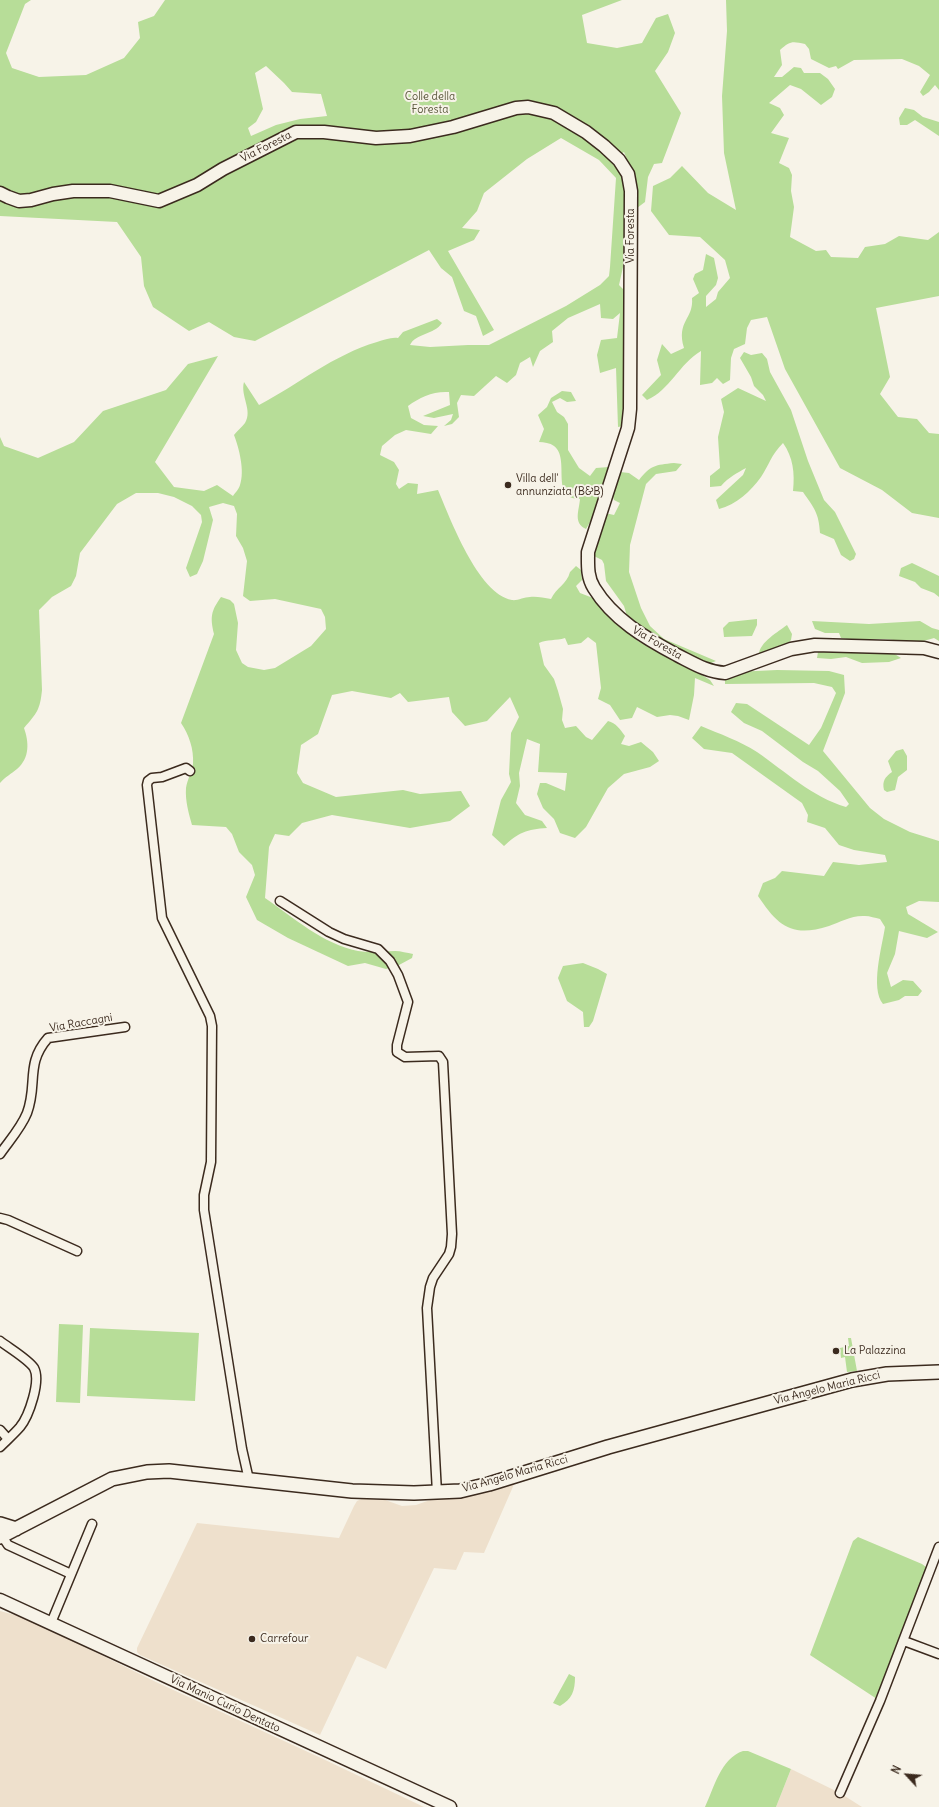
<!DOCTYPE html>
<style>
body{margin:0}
#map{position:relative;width:939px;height:1807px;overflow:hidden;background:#f7f3e8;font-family:Delius,sans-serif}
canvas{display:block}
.north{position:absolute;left:887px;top:1755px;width:40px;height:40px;-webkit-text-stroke:3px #f7f3e8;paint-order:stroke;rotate:296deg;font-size:11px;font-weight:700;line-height:16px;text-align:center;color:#3b2a1e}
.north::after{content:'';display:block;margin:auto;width:14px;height:18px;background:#3b2a1e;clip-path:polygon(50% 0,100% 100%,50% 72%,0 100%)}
</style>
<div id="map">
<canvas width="939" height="1807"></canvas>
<div class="north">N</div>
</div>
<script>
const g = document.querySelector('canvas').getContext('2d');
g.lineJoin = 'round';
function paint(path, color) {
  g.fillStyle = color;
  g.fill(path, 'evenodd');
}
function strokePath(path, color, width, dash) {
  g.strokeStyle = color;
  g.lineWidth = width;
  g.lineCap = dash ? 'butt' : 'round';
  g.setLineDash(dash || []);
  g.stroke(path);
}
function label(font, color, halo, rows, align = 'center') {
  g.font = font + ' Delius,sans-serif';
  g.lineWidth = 4;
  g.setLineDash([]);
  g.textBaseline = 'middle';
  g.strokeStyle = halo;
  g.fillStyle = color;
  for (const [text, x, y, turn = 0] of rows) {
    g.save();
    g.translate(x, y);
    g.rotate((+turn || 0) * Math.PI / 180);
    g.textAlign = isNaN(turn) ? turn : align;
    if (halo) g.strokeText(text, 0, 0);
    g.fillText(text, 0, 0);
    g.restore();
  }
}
const built = new Path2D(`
 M515,1482L484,1553L464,1552L456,1570L434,1568L386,1669L357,1656L320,1735L140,1655L137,1652V1648L197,1523L339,1538L354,1506L357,1501L368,1496H374L402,1506L416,1505L436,1498Z
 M0,1611L26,1618L156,1682L321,1758L424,1807H0Z
 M791,1769L840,1793L862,1807H776Z`);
const green = new Path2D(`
 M0,0H31L25,4L6,53L12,68L39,77L86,75L124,58L140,38L138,22L154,16L165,0H622L582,15L587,43L617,48L642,43L656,18L668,14L675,33L668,52L655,71L681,113L662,163L654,164L648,177L645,202L637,208C636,188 632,171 624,152L614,159L626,184L625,258L619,285L625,291L626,412L623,426L618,427L616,368L600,373L597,355L601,340L617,338L620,313L613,319L601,318L600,304L568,318L552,331L553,342L540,351L533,367L530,357L520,363L516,375L507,383L496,376L474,396L461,395L457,403L459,417L452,424L444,426L451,420L453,414L434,418L423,416L450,405L449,392C433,391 420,397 408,406L411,418L424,425L438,426L431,434L406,430L395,435L382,446L380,455L394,462L399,470L396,484L399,489L408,483L418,484L417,494L438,490C450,518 478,594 512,600C517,601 524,597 530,597C536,596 544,598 551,599C556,588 567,584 570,572L576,566L581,570L582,580L576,586L580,593L593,598L608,615L638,641L689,667L710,680L714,686L695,678L694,695L689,720L678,716L670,715L657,717L637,707L632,718L620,720L610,705L598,699L601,688L596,643L588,637L581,643L568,645L565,638C556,641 547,639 539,643L544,665L554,679L558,691L563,709L562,720L565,728L576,726L586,737L592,740L608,721C616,723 620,729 625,736L621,744L629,746L641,742L653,752L659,761L650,767L624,774L608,788L586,827L575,838L560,833L554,819L543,808L537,794L540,783H546L565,791L567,773L538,772L540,744L527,739L519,773L520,786L516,803L525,815L542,821L547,828C527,829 518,833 504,846L492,835L501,800L511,782L509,774L511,733L519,717L510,697L487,721L465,726L452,712L449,697L408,702L400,693L391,698L352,691L332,695L318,734L301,745L297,773L303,783L336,797L403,790L420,794L461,791L470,806L450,821L410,828L332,815L302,823L289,836L275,834L269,847L265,898C294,918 323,944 358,951C371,953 383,951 395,951C401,951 407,953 413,954L412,958L399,965L386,969L365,963L348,966L288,938L257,920L246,897L255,875L252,865L239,852L232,834L226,827L192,825C189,814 185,801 186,788C187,780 192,772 193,764C194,749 189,735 181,723L214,634C210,617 211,611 221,597L230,600L234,604L238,623L236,650L242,663L248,667L264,670L275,668L311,646L326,629L325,617L321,609L275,599L250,601L243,596L247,561L243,548L236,536L237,514L234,506L223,503L209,507L213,520L203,561L197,574L190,577L186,568L202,522L201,515L192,506L174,497L158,493H136L117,504L80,553L76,576L71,586L52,597L39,610L42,690C40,710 37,713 24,728C29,742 30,758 17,769C11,774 5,777 0,783V437L4,446L38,458L74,442L103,411L166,390L188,364L218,356L155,462L174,487L204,491L217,485L233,496C235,493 239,489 240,485C245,471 239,448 234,435C237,431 242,427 245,423C253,410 240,396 244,382L259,405C299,384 333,355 377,342C384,340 391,337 398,338L403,332L437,319L442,323C434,335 416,333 410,345L430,347L468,345H489L566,306L600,285L609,276L610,267L616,178L599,160L561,138L527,159L484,193L477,211L462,228L480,230L474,240L448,251L494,330L483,336L476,316L464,311L452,277L441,268L429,250L255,341L234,337L209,322L189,331L153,307L144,286L141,257L117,222L0,216ZM266,66L284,83L292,92L321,94L327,116L300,119L276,125L251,136L248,128L256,122L263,109L255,73Z
 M726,0H939V90L935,85L929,92L923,96L920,92L930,75L919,66L902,59L854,60L838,69L836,66L829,68L811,59L809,49L805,44C792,41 790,41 780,50L782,65L774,77H782L794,67L801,68L804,73H820L828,79L835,89L832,97L821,105L801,89L790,85L769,103L780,108L784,115L771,133L789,138L779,163L789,168L792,175L791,191L794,207L790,237L816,251L826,250L831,257L858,258L865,247L885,244L899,236L928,240L939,232V296L876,308L890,377L880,394L898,417L917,419L929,433L939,434V518L912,513L882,490L840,468L785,369L767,317L751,320L747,328L745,344L734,349L731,358L730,380L723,384L717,378L712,383L700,385L701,351C680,363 669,391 647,400L642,395L661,375L657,360L662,344L671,354L684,348C676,321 694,319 692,298L699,293L693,279L695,274L703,270L706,254L714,258L718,278L716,285L706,296V307L716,299L718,292L730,278L725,260L700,237L669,235L651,211L653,186L670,178L682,166L708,193L736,210L724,153L722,96L727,31Z
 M905,108L914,110L923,117L939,122V136L915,120L907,125H900L899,118Z
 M744,352L751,355L762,353L767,359L770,372L791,410L808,461L824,500L835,512L856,554L854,559L850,561L841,555L834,539L820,533C819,513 814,508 803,492L793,491C795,473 793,457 783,443C771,455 769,465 761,477C751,491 736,505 719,509L716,500L743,475L746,468C737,473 729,477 721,486L710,487V476L720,468L718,437L724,412L721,399L738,388L766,401L763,395L754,386L751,377L740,358Z
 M562,391L571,392L576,401L567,402L560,398L552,402L557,412L564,417L568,424V450L579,468L590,476L596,468L609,467L593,517L586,529C573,523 579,511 580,499C549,499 571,459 554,446C550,443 544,442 539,442L544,429L538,415L547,407L551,398Z
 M674,463L682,464L676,471L656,474L646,484L630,545L629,572L641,608L650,626L664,639L716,661L706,665L639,629L627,616L624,606L606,581L604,564L602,560L592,555L605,513L614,515L620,503L614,500L611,490L620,472L629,473L639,480C651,465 655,465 674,463Z
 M912,563L939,576V597L934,593L921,588L915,582L899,576L901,568Z
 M757,619V625L752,636L724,637L723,628L729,622Z
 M812,621L869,624L920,621L932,628L939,630V641L934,638C916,645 897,639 878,639C865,639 854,641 841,638L839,633H825L815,629Z
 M787,625L792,634L791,640L786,645L759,654C760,642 778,632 787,625Z
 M839,648L893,653L901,658L889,662L862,663L846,657L831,659L817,658L818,652Z
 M777,670L829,671L844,675L845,693L823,751L870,808L884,819L910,832L939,841V902L919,901L906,907L908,914L938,932L927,938L899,931L895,954L887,973L891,987L903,980L913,981L922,991L918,996H905L899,1000L883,1004C870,988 882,947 885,927L880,919C875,918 870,916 865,916C852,915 840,922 829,926C792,938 778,926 758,896L763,883L775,878L782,871L824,876L833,862L859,865L887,862L885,855L854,850L839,845L825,828L807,822L808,815L802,803L732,753L704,749L692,738L701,726C720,734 740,741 757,752C786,772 812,797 846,807L849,804L840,791L818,771L803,762L762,731L744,723L731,712L736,703L747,704L809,745L821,728L836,693L832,687L814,683L725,684V678L735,672Z
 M903,749L907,756V770L898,777L895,790L887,792L884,790C882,781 885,777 892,772L888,761L896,751Z
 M583,963L598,969L607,974L593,1021L589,1027H584L583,1012L567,1001L558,978L563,966Z
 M59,1324L83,1325L80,1403L56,1402Z
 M90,1328L199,1333L195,1401L87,1396Z
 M848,1338H851L857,1371L847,1372L845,1357L841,1358L840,1348L849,1346Z
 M858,1537L922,1564L926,1567V1571L880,1701L810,1655L853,1541Z
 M569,1674L575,1677C575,1691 572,1699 560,1706L553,1703Z
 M743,1751H748L791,1769L776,1807H705C714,1788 721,1758 743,1751Z`);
const street = new Path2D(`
 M190,771L186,768L162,777L152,778L148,781L147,785L162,918L210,1016L212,1026L211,1162L204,1195V1210L242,1449L249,1480
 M280,901L329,932L344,939L378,949L390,961L398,975L408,1002L397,1045V1052L405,1057L439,1056L443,1062L452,1234L451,1247L449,1254L433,1278L430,1287L427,1308L437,1493
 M0,1154C9,1141 21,1128 27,1113C38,1084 25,1064 48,1038L125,1027
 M0,1218L8,1220L77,1251
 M0,1341C9,1348 28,1359 34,1368C41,1381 29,1416 20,1427C14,1434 7,1440 0,1447
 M0,1430L8,1439
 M2,1536L8,1545L71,1574
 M51,1623L92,1524
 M904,1641L939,1654
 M840,1793L880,1701L939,1547`);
const secondary = new Path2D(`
 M0,193L8,197L19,201L31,200L53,194L73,191H110L159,201L197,185L223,169L296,132H324L376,138L410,136L453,127L516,108L528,107L554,113L586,132L604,146L619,160L628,174L631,191L630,409L628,428L588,552C588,565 587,577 594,588C613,619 645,638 677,655C693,663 707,672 725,673L791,649L815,645L924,648L939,652
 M0,1600L450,1807`);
const primary = new Path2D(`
 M0,1524L16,1529
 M0,1537L112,1479L147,1472L169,1471L352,1491L414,1493L460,1491L489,1484L608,1447L852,1380L887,1374L939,1372`);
const markers = [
 [508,485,4,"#3b2a1e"],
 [836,1351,4,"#3b2a1e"],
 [252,1639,4,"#3b2a1e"]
];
const parkNames = [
 ["Colle della",430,97],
 ["Foresta",430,110]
];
const streetNames = [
 ["Via Foresta",266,147,-27],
 ["Via Foresta",631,236,-90],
 ["Via Foresta",657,643,30],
 ["Via Raccagni",81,1023,-10],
 ["Via Angelo Maria Ricci",827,1388,-14],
 ["Via Angelo Maria Ricci",515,1474,-16],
 ["Via Manio Curio Dentato",225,1704,25]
];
const poiNames = [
 ["Villa dell'",516,479],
 ["annunziata (B&B)",516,492],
 ["La Palazzina",844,1351],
 ["Carrefour",260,1639]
];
paint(built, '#eee0cc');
paint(green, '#b7dd98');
strokePath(street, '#3b2a1e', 11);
strokePath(secondary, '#3b2a1e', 15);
strokePath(primary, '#3b2a1e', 16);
strokePath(street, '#f7f3e8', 8);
strokePath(secondary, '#f7f3e8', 12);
strokePath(primary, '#f7f3e8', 13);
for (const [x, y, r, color] of markers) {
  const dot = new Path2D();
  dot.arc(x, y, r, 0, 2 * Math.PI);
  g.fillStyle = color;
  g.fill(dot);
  strokePath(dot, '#f7f3e8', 1.5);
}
label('11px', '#5a573c', '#f7f3e8', parkNames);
label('11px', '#3b2a1e', '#f7f3e8', streetNames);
label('11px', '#3b2a1e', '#f7f3e8', poiNames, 'left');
</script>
